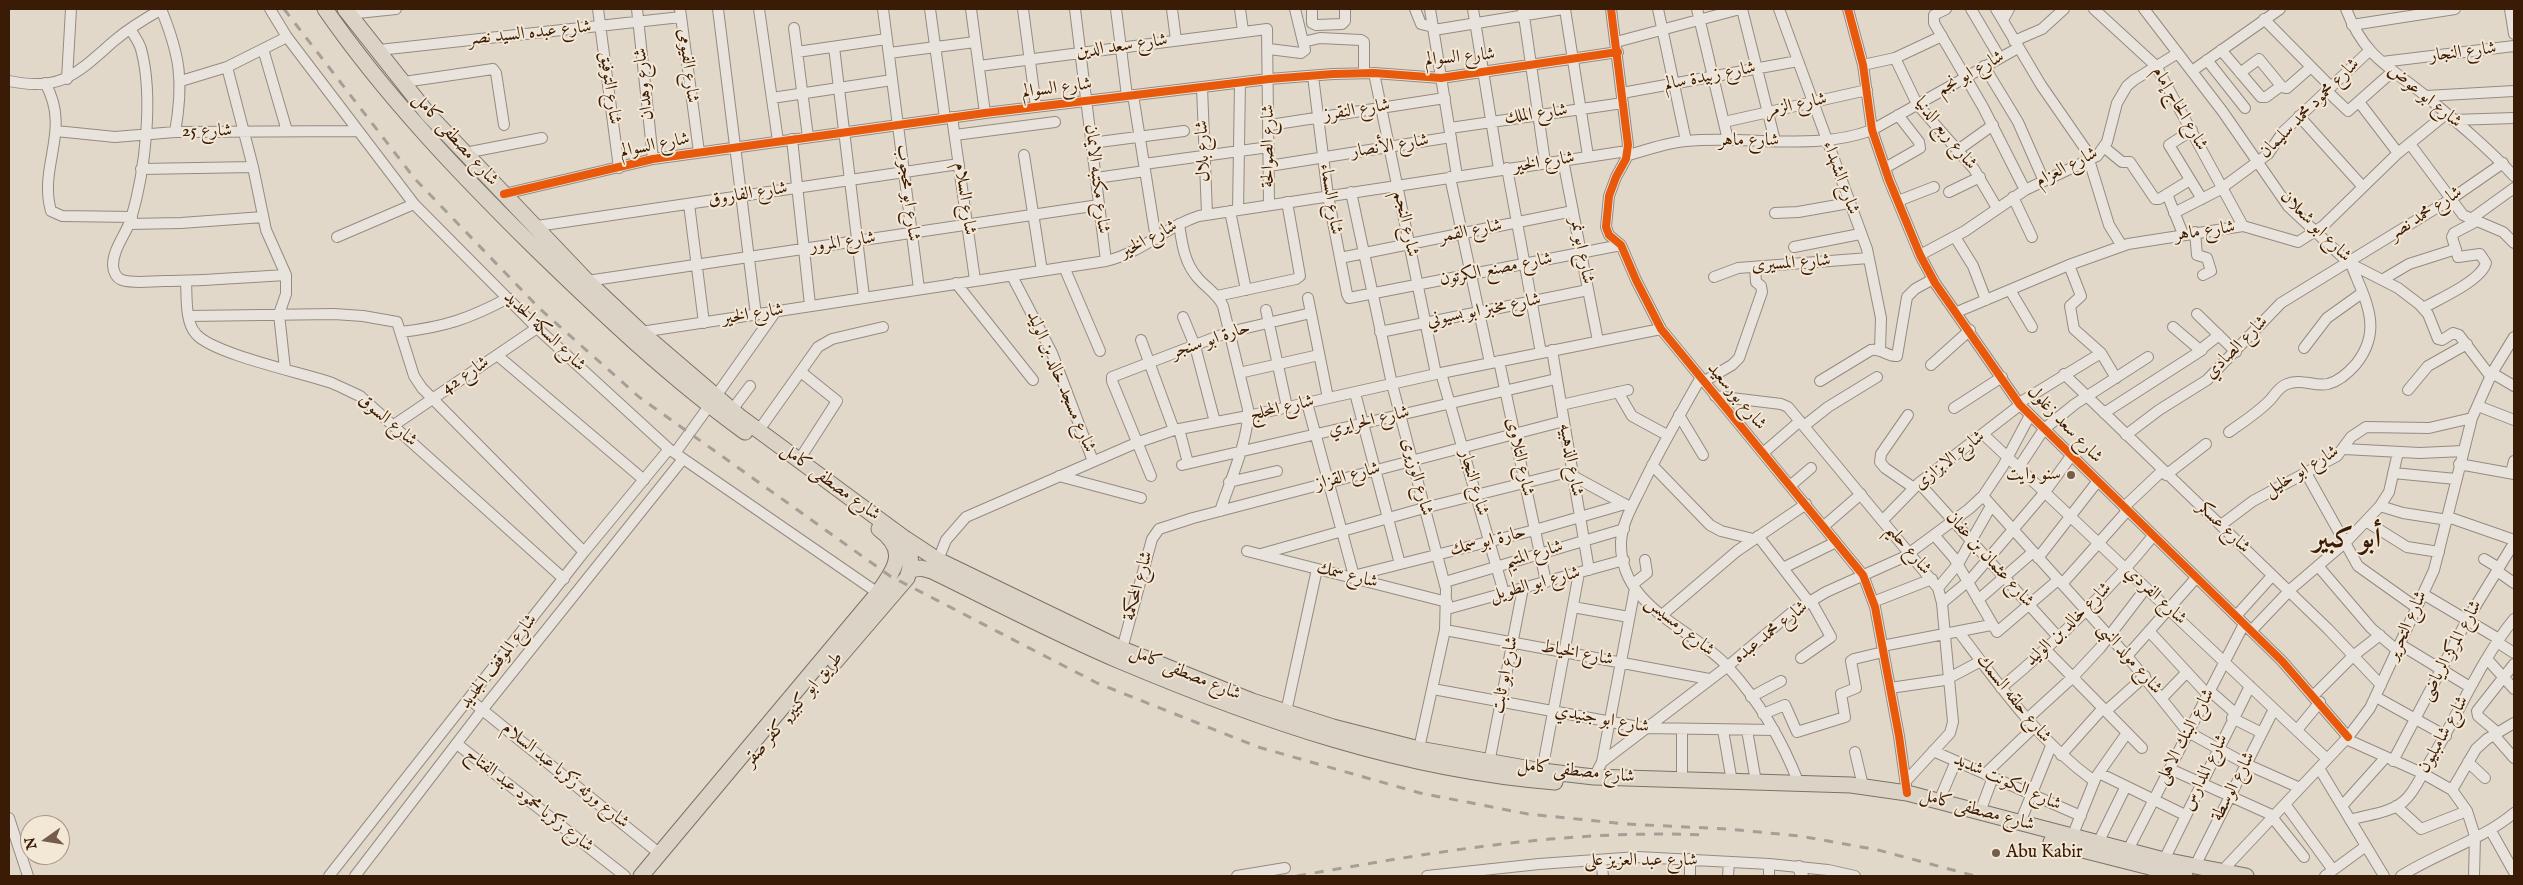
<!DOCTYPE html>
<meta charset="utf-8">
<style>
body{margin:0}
#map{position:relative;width:2523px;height:885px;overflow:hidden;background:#e2d8ca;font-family:"IM FELL English",serif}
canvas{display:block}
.frame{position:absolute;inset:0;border:10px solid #391b06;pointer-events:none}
.north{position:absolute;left:20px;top:815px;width:50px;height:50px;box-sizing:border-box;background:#f3e7d5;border:1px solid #a99582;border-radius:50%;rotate:257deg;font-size:14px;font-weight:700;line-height:20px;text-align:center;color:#391b06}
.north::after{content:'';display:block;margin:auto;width:18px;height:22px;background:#745d4b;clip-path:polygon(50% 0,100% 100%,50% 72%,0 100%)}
</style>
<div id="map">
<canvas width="2523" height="885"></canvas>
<div class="frame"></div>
<div class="north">N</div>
</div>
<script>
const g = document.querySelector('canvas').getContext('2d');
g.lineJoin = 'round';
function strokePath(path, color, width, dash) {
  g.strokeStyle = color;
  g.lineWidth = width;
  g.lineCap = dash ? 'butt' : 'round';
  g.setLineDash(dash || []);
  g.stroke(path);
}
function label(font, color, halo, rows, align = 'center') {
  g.font = font + ' "IM FELL English",Amiri,serif';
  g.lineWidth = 4;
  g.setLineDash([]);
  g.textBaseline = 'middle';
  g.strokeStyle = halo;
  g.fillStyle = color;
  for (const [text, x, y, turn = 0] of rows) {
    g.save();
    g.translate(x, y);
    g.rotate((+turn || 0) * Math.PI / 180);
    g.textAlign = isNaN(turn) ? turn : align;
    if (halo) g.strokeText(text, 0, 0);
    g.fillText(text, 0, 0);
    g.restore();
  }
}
const minor = new Path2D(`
 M161,9C180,55 184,82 175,132
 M270,9L287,37L414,204L537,328L669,449L878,593
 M598,9L619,168
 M637,9L653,159
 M680,9L699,152
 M718,9L756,315
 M759,9L778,141
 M883,9L919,289
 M930,9L945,118
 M971,9L985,113
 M1023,9L1036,107
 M1075,9L1106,261
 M1116,9L1127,96
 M1172,9L1176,40
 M1240,9L1243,31
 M1312,9V23L1316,25L1342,24L1345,21V9
 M1415,9L1421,24L1433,27
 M1430,9L1457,176
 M1473,9L1499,169
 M1523,9L1545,162
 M1565,9L1588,156
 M1611,9L1628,145L1626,159L1616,177L1609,196L1606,227L1609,235L1621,245L1636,280L1661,329L1863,575L1875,607L1899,736L1907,793
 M1658,9L1686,141
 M1697,9L1728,140
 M1742,9L1775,141
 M1779,9L1867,249L1881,318L1880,350
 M1848,9L1863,65L1872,130L1889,180L1920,255L1935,283L2020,405L2282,661L2348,737
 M1946,9L1934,15V23L1983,107L2025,190
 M1971,9L2000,58
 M1996,9L2041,85L2086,150L2109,225L2122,246
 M2094,9L2156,66L2243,226
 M2144,9L2223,112L2288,206L2349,263L2398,288L2419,304L2428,314L2438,339L2442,340L2453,333L2459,335L2491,377
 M2346,9C2365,58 2389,66 2427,97C2457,122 2488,148 2514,176
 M2510,9L2514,34
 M348,14L396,9
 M2264,19L2331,87
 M2003,20L2009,9
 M2352,25L2455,9
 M794,28L808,137
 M130,29C134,35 139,42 141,49C154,97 145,172 131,219C126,234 113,249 113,265C113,271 116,278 122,280C135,284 151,281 164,281C205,281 245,277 286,275
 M1434,30L1563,9
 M2014,41L2042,29L2064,9
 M1303,42L1320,38L1361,40L1364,42V73
 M1616,42L1740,9
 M834,47L864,297
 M263,49L287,131
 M1269,49L1301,53L1305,50L1295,9
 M379,50L681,17
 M2221,50L2261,97H2266L2281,86
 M797,52L887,39
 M889,53L975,42
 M1895,58L1917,104L1974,169L1997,208
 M2207,60L2245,108
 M2382,62L2514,46
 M1863,65L1895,58L1942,36
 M979,66L1267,29L1269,205
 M1984,66L2018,122L2044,181
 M227,67L253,167L266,230L286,275V294L279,314L285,369
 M2192,71L2280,9
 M1374,73L1436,374
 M2240,73L2259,59L2282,87L2287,88L2311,67
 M1313,76L1328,196L1347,294L1349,298L1621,245
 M67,79L71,9
 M9,81C62,92 77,73 114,41C128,29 146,18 162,9
 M181,81L227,67L287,37
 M404,82L493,69L496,73L504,125
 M45,83C72,130 38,166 51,211L62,216L132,217
 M1202,87L1207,214
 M2327,91L2348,111L2392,72
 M1622,93L1798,61
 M1133,95L1156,239
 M2426,96L2514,91
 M772,98L892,80
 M2359,102L2398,153
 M2299,116L2363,187
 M952,117L975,280
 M2453,120L2514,118
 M1724,122L1867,90
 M1270,125L1445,98
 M1450,128L1623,103
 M2192,130L2169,145L2202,199
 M56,131L115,137L175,132L358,131
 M955,135L1055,122
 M792,139L810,305
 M1091,143L1184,131
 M2410,144L2463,215L2503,232L2514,243
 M2105,148L2122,162H2130L2155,199H2159L2190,180
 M1958,150L1993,125
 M465,153L542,138
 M1024,155L1042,271
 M1626,156C1646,150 1665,143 1686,141C1748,135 1813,152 1872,130L2018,48
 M1563,160L1598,341
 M1144,164L1269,147
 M1269,166L1451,137
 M1507,168L1541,353
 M1885,168L1920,148L1919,142L1898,115
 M141,169L253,167
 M1450,177L1490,363
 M1096,178L1145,171
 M1351,192L1392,384L1446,589L1445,630L1418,753
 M1949,192L1980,177
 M504,194L653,159L985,113L1269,79L1333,74L1374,73L1441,78L1618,52
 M2167,194L2183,234
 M2013,197L2032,237
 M1898,201L1934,187
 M689,204L704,323
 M1238,210L1240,83
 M1230,211L1246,290
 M1775,213L1798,212L1849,203
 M2174,213L2219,190L2268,154L2283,132L2369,51
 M2471,219L2514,188
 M129,224L181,223L263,217
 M1179,224C1182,243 1184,262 1197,277C1205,287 1218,294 1223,306L1248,409C1250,436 1229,484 1220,511
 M537,226L959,164
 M2195,232L2197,255L2207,258L2211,271L2203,275
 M337,237L414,204
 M1955,237L1973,266L1986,300
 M1794,247L1860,234
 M1920,255L1965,231L2025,190L2097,156L2107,142L2117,103L2127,86L2134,80L2178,53
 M1340,258L1573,211
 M2069,265L2081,296L2070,306L2074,329L2101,353L2116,378
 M1064,267L1100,351
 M1012,276L1052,353L1093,461
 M1714,277L1738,268L1869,258
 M2382,280L2409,264L2456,249
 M587,281L1099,205
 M186,282C187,298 185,322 196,334C213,354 303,373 332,383C341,387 351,392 360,396L564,579
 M956,283L1033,380
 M2010,290L2032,327
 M1217,296L1296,279L1300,276L1287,202
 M1308,298L1328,398
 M2423,308C2439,299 2481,281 2486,263L2480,254L2458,257L2452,237L2454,233L2477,221
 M1266,310L1287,407
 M1957,312L2069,265L2128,244L2243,226L2298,242L2323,226L2398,153L2446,114
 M2197,314L2236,352
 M189,316L334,314L363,316L397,322L414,376L422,388L584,552
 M1183,317L1195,346L1215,422
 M2173,327L2200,350L2219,335
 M401,332C444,327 469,319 508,298
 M641,332L1106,261C1144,252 1166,226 1199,216L1627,151
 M1380,332L1588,290
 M1141,340L1174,430
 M2304,348L2327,318L2362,293
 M1552,350L1589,570
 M497,355L644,480
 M1499,361L1546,582
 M1931,365L1970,330
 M1239,373L1319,355
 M1441,373L1504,593
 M2492,373L2514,386
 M2064,374L2328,629L2381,685
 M1700,379C1680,414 1660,449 1642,486C1634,503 1622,522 1621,542C1619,608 1693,628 1728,667C1759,701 1783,742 1799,784
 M1820,381L1871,350C1881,348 1888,357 1897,356L1907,297L1915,289L1933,279
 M1703,382L1732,365L1739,358L1762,292L1761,286L1756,282L1755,267
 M2408,390L2428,366L2467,344
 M1618,392L1632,416L1667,435
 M1355,393L1400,564
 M716,396L776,311
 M1715,396L1781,404L1788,407L1938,588L1942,603L1953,722L1950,733L1906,781
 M1307,403L1354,576
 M2019,403L2101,353
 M1561,405L1628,390
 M2478,406L2514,420
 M1954,408L2002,377
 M732,410L750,386
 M2104,413L2202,350
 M1679,415L1703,455
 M1908,415L1881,454L1880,462L1885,468L1914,488
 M394,425L537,328
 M1804,426L1828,407L1877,377
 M1179,429L1188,463
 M759,430L818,347L832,339L883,327
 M2229,432C2243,422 2259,412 2271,399C2276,393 2279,387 2287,384C2302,378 2314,387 2328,384C2340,381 2349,372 2356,364C2384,329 2365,300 2351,264
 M1983,434L2327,759
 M2126,435L2159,410L2207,380L2281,303L2451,199L2503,163
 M2344,449L2420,453L2463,451
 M675,453L709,406
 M1763,453L1800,421
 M799,460L837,401L801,372
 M2459,464L2514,474
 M1182,465L1556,379
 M1652,465L1710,525L1721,531L1753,539
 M2019,467L2044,429L2075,404L2148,357
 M2306,473L2358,566L2417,608
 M2393,473L2456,479
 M2511,473L2514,461
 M2166,475L2206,444
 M1059,476L1141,498
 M1151,476L1112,381V377L1229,332L1311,313
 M1573,476L1628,506
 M1229,482L1277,471
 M1919,483L2059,638
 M1790,486L1811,468
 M1983,496L2127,656L2188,732L2246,764L2300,788
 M2380,506L2403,513L2448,520
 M2124,507L2162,471
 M2448,517L2514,540
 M1883,520L1919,483L2020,405
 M2367,522L2407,547L2439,552
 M2221,525L2253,501L2337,456L2351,437L2366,427L2429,428L2472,418
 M1824,526L1861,494
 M1758,536L1809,602
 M1935,536L1954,558L1997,632L2058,580
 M1247,551L1447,602
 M1261,554L1424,508L1572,471
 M2038,558L2097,482
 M2484,559L2499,568
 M938,560L946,540L966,517L1136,443L1174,430L1248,416L1436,374L1661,329
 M2318,566L2371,628L2398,651
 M1783,568L1836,542
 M2497,571L2514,583
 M1349,577L1535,530L1625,504
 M1445,582L1624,529
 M1633,584L1647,573L1645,560
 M2062,584L2127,511
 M1938,588L1958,564L1991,506
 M2423,594L2499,639
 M1978,600L2033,552
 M1873,602L1932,579
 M1942,603L1971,579L2045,492L2071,456
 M1573,607L1629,617
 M1447,609L1624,560
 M1662,615L1737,551L1806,504
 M2236,616L2272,576
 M1445,630L1709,679
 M2149,631L2208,695
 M2251,631L2292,588L2347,541L2380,506L2389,492L2398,452
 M1959,632C2001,688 2037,739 2094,781
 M2497,642L2514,653
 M2401,645L2470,687
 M1882,646L1991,625
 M1122,649L1152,539L1159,529L1193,518L1564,421
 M2046,650L2142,748
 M2127,656L2196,578
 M1801,658L1831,637L1811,601
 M2487,659L2514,689
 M1890,688L1945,680L1981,661
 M2001,688C2057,641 2108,592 2153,536
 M1433,689L1644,728L1774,730
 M2210,691L2235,713
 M2314,695L2353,656L2380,635
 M1751,697L1781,681
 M2376,697L2446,736
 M2162,698L2187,672
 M469,699L660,854
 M2106,711L2145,676
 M1286,712L1317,569
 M1763,714L1785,705L1797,732L1845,717L1841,694L1856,688L1851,661L1854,659L1883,652
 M2232,718L2262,733
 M2026,720L2073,677L2100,648L2146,588
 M1682,730V780
 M1723,730L1732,782
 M1747,730L1756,782
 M2297,730L2320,702
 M2498,733L2478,716L2477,711L2514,664
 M2494,735L2514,758
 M2346,739L2422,773L2452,790L2467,811L2475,836L2474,876
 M457,744L625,876
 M1933,751L2081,816
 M1855,752L1863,786
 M2061,755L2103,708
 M2393,761L2467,620L2514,543
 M1602,762L1635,588
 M2468,762L2485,778
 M1489,763L1523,588
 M2319,768L2384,876
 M2170,769L2274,816
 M1542,771L1579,573
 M2099,773L2185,815
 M1985,774L2033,728
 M1594,777L1602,762L1728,666L1791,613L1826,592L1904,557L1969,509L1983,496L2003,466L2030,415
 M2452,790L2476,749L2487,739L2514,723
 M1939,801L1956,761
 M2285,804L2333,870
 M2342,806L2385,758
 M2396,806L2421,829L2467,811
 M1980,812L1993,777
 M2272,817L2304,857
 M9,818L28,876
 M2350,820C2366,815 2391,813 2404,801C2415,792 2421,775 2429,763C2458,716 2479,662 2514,619
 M2020,823L2051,746
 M2491,831L2514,872
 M2072,837L2096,777L2127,733
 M2098,843L2126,786
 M2128,850L2244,624
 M1601,860L1603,876
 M2164,860L2250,686
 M1769,864V876
 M2195,866L2274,709
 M2223,870L2348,737L2370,708L2434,570L2472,418L2492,373L2514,337
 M329,876L584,552L669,449
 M355,876L483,709L683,459
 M1237,876L1285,868
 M1427,876L1539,864L1638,857L1769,864L1828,870L1855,876
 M1690,876V859
 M1728,876L1729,862
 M2325,876L2366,846
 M2401,876C2437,853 2482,840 2514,813`);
const tertiary = new Path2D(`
 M1799,867L1802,876`);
const primary = new Path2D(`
 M325,9C386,97 461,175 537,250C603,314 670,378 745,432
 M345,9L428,114L587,281L641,332L739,416L903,537L938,560L1122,649L1252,701L1333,727L1419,749L1542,771L1594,777L1851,785L1907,793L2164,860L2246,876
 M910,570L921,568L932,571C994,601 1056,634 1120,661C1260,720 1402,770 1555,782
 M835,662L907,578C913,562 911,551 903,537
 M2051,842L2185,876
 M641,876L878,593C895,568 909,551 879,529`);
const rail = new Path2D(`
 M284,9L415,179L539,308L639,397L890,576L1097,683L1258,747L1420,793L1528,814L1626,824L1728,829L1800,836L1878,850L1975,876
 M1297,876C1433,852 1567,829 1705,835`);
const cycleway = new Path2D(`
 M1611,9L1628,145L1626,159L1616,177L1609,196L1606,227L1609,235L1621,245L1636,280L1661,329L1863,575L1875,607L1899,736L1907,793
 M1848,9L1863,65L1872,130L1889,180L1920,255L1935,283L2020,405L2282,661L2348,737
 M504,194L653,159L985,113L1269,79L1333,74L1374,73L1441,78L1618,52`);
const markers = [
 [2071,475,5,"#745d4b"],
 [1996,853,5,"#745d4b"]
];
const streetNames = [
 ["شارع عبده السيد نصر",530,34,-6],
 ["شارع سعد الدين",1122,47,-8],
 ["شارع النجار",2463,53,-7],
 ["شارع السوالم",1460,58,-5],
 ["شارع الفيومى",687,66,83],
 ["شارع ابو نجم",1971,74,-29],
 ["شارع زبيدة سالم",1710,77,-11],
 ["شارع وهدان",645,84,-96],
 ["شارع التوفيق",609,88,82],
 ["شارع السوالم",1057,89,-7],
 ["شارع ابو عوض",2424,97,39],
 ["شارع الزمر",1796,106,-12],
 ["شارع الحاج إمام",2179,109,60],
 ["شارع محمود محمد سليمان",2310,109,-45],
 ["شارع النقرز",1357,111,-9],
 ["شارع الملك",1536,115,-8],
 ["شارع 25",207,132,-1],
 ["شارع ربع الدنيا",1945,134,51],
 ["شارع مصطفى كامل",455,140,48],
 ["شارع ماهر",1749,141],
 ["شارع السوالم",655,146,-11],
 ["شارع الصوالحة",1269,146,-90],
 ["شارع الأنصار",1390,147,-9],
 ["شارع بلال",1204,151,-92],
 ["شارع الخير",1544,163,-9],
 ["شارع العزام",2067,168,-27],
 ["شارع الشهداء",1840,178,70],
 ["شارع مكتبه الايمان",1096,179,83],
 ["شارع ابو محجوب",907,193,83],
 ["شارع الفاروق",748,195,-9],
 ["شارع السلام",964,199,82],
 ["شارع السماء",1330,199,81],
 ["شارع محمد نصر",2426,214,-33],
 ["شارع النجم",1405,224,78],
 ["شارع ابو شعلان",2315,227,45],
 ["شارع القمر",1471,232,-11],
 ["شارع ماهر",2205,232,-8],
 ["شارع الخير",1149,240,-28],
 ["شارع المرور",843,243,-8],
 ["شارع ابو نمر",1581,251,79],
 ["شارع المسيرى",1791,264,-4],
 ["شارع مصنع الكرتون",1496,270,-11],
 ["شارع مخبز ابو بسيوني",1484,311,-11],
 ["شارع الخير",753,315,-9],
 ["شارع السكة الحديد",544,332,44],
 ["حارة ابو سنجر",1211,341,-19],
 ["شارع الصادي",2237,348,-45],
 ["شارع 42",466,376,-34],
 ["شارع مسجد خالد بن الوليد",1060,382,67],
 ["شارع بورسعيد",1736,397,50],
 ["شارع المحلج",1282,409,-13],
 ["شارع السوق",387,421,40],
 ["شارع الحرايري",1369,422,-13],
 ["شارع سعد زغلول",2064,425,46],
 ["شارع التلاوى",1519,457,78],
 ["شارع الذهبيه",1570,460,80],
 ["شارع الابزازى",1950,461,-38],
 ["شارع ابو خليل",2302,472,-31],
 ["شارع القزاز",1348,477,-15],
 ["شارع الوزيرى",1416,477,75],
 ["شارع مصطفى كامل",830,483,36],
 ["شارع النجار",1473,483,74],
 ["شارع عسكر",2223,528,44],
 ["حارة ابو سمك",1488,542,-14],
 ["شارع حليم",1908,550,50],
 ["شارع المتيم",1534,555,-16],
 ["شارع عثمان بن عفان",1989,560,48],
 ["شارع سمك",1347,576,14],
 ["شارع ابو الطويل",1535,585,-15],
 ["شارع المحكمة",1139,586,-75],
 ["شارع الفردي",2155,596,43],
 ["شارع خالد بن الوليد",2069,625,-44],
 ["شارع التحرير",2408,626,-66],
 ["شارع رمسيس",1679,627,39],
 ["شارع محمد عبده",1771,633,-38],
 ["شارع المركز الرياضى",2452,651,-62],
 ["شارع الخياط",1577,654,11],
 ["شارع مولد النبى",2129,659,49],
 ["شارع الموقف الجديد",499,662,-52],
 ["شارع مصطفى كامل",1185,674,22],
 ["شارع ابو ثابت",1506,675,-79],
 ["شارع حلقه السمك",2013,699,51],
 ["طريق ابو كبير, كفر صقر",794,710,-50],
 ["شارع ابو جنيدي",1602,720,10],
 ["شارع شامبليون",2444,735,-61],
 ["شارع البنك الاهلى",2186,737,-62],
 ["شارع مصطفى كامل",1576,772,6],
 ["شارع المدارس",2206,773,-64],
 ["شارع ورثه زكريا عبد السلام",565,776,39],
 ["شارع الكونت شديد",2007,783,24],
 ["شارع الوسطة",2234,787,-63],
 ["شارع زكريا محمود عبد الفتاح",529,801,38],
 ["شارع مصطفى كامل",1977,811,15],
 ["شارع عبد العزيز على",1641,861]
];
const poiNames = [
 ["سنو وايت",2061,475],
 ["Abu Kabir",2006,853,"left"]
];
const townNames = [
 ["أبو كبير",2347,541]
];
strokePath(minor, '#958b80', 12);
strokePath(tertiary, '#958b80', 14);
strokePath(primary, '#7c7268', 17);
strokePath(minor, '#e8e3dc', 10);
strokePath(tertiary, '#e8e3dc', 12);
strokePath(primary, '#dcd3c7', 15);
strokePath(rail, '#a69f98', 3, [9, 9]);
strokePath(cycleway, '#e8590c', 8);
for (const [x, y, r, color] of markers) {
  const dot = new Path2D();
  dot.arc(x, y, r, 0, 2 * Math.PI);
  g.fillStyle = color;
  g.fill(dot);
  strokePath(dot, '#f3e7d5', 2);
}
label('18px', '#391b06', '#f3e7d5', streetNames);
label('18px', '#391b06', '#f3e7d5', poiNames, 'right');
label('bold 28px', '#391b06', '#f3e7d5', townNames);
</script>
